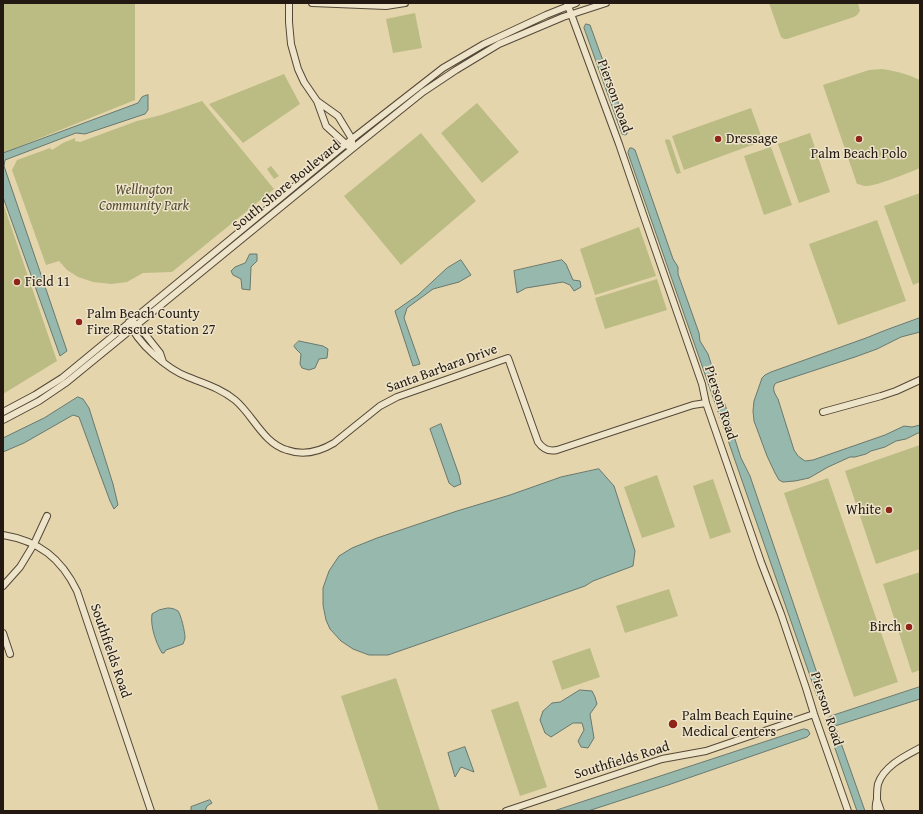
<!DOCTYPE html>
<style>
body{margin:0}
#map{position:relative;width:923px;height:814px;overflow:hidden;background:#e5d5ac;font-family:"Gentium Book Plus",serif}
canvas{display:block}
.frame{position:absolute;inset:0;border:4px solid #231912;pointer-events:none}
</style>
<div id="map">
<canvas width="923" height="814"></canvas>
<div class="frame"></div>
</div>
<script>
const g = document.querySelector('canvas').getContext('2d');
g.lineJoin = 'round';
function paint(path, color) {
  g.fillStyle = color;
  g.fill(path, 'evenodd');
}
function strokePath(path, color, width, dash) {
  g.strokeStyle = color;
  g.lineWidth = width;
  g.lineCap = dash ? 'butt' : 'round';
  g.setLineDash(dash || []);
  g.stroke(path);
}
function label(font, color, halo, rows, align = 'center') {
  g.font = font + ' "Gentium Book Plus",serif';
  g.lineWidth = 3;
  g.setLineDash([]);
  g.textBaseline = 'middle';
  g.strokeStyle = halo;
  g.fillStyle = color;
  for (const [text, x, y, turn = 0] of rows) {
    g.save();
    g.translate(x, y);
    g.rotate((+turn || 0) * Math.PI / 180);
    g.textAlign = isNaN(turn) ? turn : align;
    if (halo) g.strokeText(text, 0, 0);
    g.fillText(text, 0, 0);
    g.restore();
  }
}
const green = new Path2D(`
 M3,3H135V100L3,153Z
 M769,3H858L860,11L857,15L854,17L787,39H784L781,37Z
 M415,13L422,48L393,53L386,19Z
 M882,69C895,71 908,74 920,80V168C908,173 875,187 864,186C862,185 859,184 857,184L823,85L869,70Z
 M284,74L300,104L243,143L209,104Z
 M202,101L274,189L172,272L143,273L127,282L111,284L93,282L78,277L67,270L59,261L46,265L12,170L17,160L50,148L52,150L63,143L75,138V141L80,142L137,121L161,115Z
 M477,103L519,152L482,183L441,133Z
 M751,108L763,141L684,170L672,136Z
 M421,133L476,201L401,265L344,196Z
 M810,133L830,192L799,203L778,144Z
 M666,139L670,140L681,173L677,174L675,171L665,141Z
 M771,147L792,205L764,215L744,156Z
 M271,166L279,176L274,179L267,169Z
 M920,193V282L913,285L884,206Z
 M3,203L57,361L3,394Z
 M877,220L906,301L838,325L809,244Z
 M639,227L656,276L595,295L580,249Z
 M657,279L667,310L605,329L595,298Z
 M920,445V549L876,564L845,471Z
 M657,475L675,527L642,538L624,487Z
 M828,478L898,682L854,697L784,493Z
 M713,479L731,532L710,539L693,486Z
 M920,572V670L912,673L883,584Z
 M669,589L678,616L625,633L616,606Z
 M590,648L600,677L562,690L552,661Z
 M396,678L440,811H379L341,696Z
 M518,701L547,787L520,796L491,710Z`);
const water = new Path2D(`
 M586,24L590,25L627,127V134L625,135L622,134L584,28Z
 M148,95V110L145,114L85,134L76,133L5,160L4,166L67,351L60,356L3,197V153L138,103L142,97Z
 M630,148H632L635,150L673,259L678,267V274L699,333L700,341L708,354L714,373L715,387L720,393L721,397L719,399L725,404L732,430L741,458L750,476L820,682L822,694L817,696L628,153Z
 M250,254H257V261L251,267L250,290L242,289L241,279L233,275L231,271L235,267L245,263Z
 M461,260L471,275L459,282L433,289L407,308L404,318L420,364L413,366L395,311L418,295L447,268Z
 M562,260L566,264L573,280L580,281L581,287L574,291L570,285L563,282L526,288L517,293L514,271Z
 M920,318V332L901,337L877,349L855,357L776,383C771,388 775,394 778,399L794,450L798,456L805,461L813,460L885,435L904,426L912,427L920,425V433H918L906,439L896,441L885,447L871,451L866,454L855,457H850L828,467L809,478L795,481L783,482L779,480L775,473L767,456L754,421L753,411L754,401L762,378L765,375L771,372L866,338L886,330Z
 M299,341L323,346L328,349L327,358L319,359L315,368L309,370L302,368L300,364L301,354L296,349L294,346Z
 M78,397L83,399L89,408L113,484L118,505L114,509L110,501L79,417L73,415L24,443L3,452V438L44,418Z
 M441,424L459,475L461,484L454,487L449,483L430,429Z
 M599,469L614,486L635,551L633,566L593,581L585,586L411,647L388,655H369L353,649L341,641L330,629L326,620L323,605V588L329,571L339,556L352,548L377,538L457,511L510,495L561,477Z
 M168,608C172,608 175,609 178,611C181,615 185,632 185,637C185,640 184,641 183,644L166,650L164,653H162C156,643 150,626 152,614L159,610Z
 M920,687V699L835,726L865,811H857L825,720L831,716Z
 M580,690L592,691L595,697L597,704L590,714L594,738L588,748L581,747L578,741L584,730L582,723H573L551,737L545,733L540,720L543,711L552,703L560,702Z
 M804,729L808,730L810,734L807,737L668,785L588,811H554Z
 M465,747L474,772L461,767L455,777L448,753Z
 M210,800L212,803L207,806L205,811H191V807Z`);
const minor = new Path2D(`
 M289,3V22L291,44L298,69L304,82L317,101L326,126L348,146
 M312,3L386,6L405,3
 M567,3L619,144L643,214L702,384L706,403L761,562L781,614L806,688L814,714L848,811
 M317,101L338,116L352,139V143
 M129,322C137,343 167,369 188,377C205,384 220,388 235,400C253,415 263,443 287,450C304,456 319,452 334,443L380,406L397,397L508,358L538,442C543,449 549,452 557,450L693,405L706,403
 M135,324H137L160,353L163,362
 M3,412L35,395L62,378L352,139L443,68L484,44L546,15L576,3
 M823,412L881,396L896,391L920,380
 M3,420L39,401L67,382L352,149L423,92L456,70L499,44L563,17L606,3
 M3,535C39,541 61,558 77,591L151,811
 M3,586L20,567L34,544L47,516
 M3,633L10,654
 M877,800L881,811
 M506,811L662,759L706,751L814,714
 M876,811C875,806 876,804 877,799C877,794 877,789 878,784C884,766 905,756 920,748`);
const markers = [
 [718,139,4,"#8f2418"],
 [859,139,4,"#8f2418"],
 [17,282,4,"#8f2418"],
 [79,322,4,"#8f2418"],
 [889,510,4,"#8f2418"],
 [909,627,4,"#8f2418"],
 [673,724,5,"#8f2418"]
];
const streetNames = [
 ["Pierson Road",614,96,70],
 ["South Shore Boulevard",287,186,-39],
 ["Santa Barbara Drive",442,369,-20],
 ["Pierson Road",720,403,72],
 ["Southfields Road",110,651,71],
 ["Pierson Road",826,709,72],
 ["Southfields Road",622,761,-17]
];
const poiNames = [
 ["Dressage",726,139],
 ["Palm Beach Polo",859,154,"center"],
 ["Field 11",25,282],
 ["Palm Beach County",87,314],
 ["Fire Rescue Station 27",87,330],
 ["White",881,510,"right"],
 ["Birch",901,627,"right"],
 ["Palm Beach Equine",682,716],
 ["Medical Centers",682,732]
];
const parkNames = [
 ["Wellington",144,190],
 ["Community Park",144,206]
];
paint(green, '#bbbb84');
paint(water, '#96b8ad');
strokePath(water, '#68786f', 1);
strokePath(minor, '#544838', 8);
strokePath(minor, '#eee4c9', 6);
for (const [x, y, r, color] of markers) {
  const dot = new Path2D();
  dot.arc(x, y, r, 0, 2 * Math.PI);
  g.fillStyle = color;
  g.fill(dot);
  strokePath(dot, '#eee4c9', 1.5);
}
label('14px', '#231912', '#eee4c9', streetNames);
label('14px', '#231912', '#eee4c9', poiNames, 'left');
label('italic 14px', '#514a34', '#eee4c9', parkNames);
</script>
